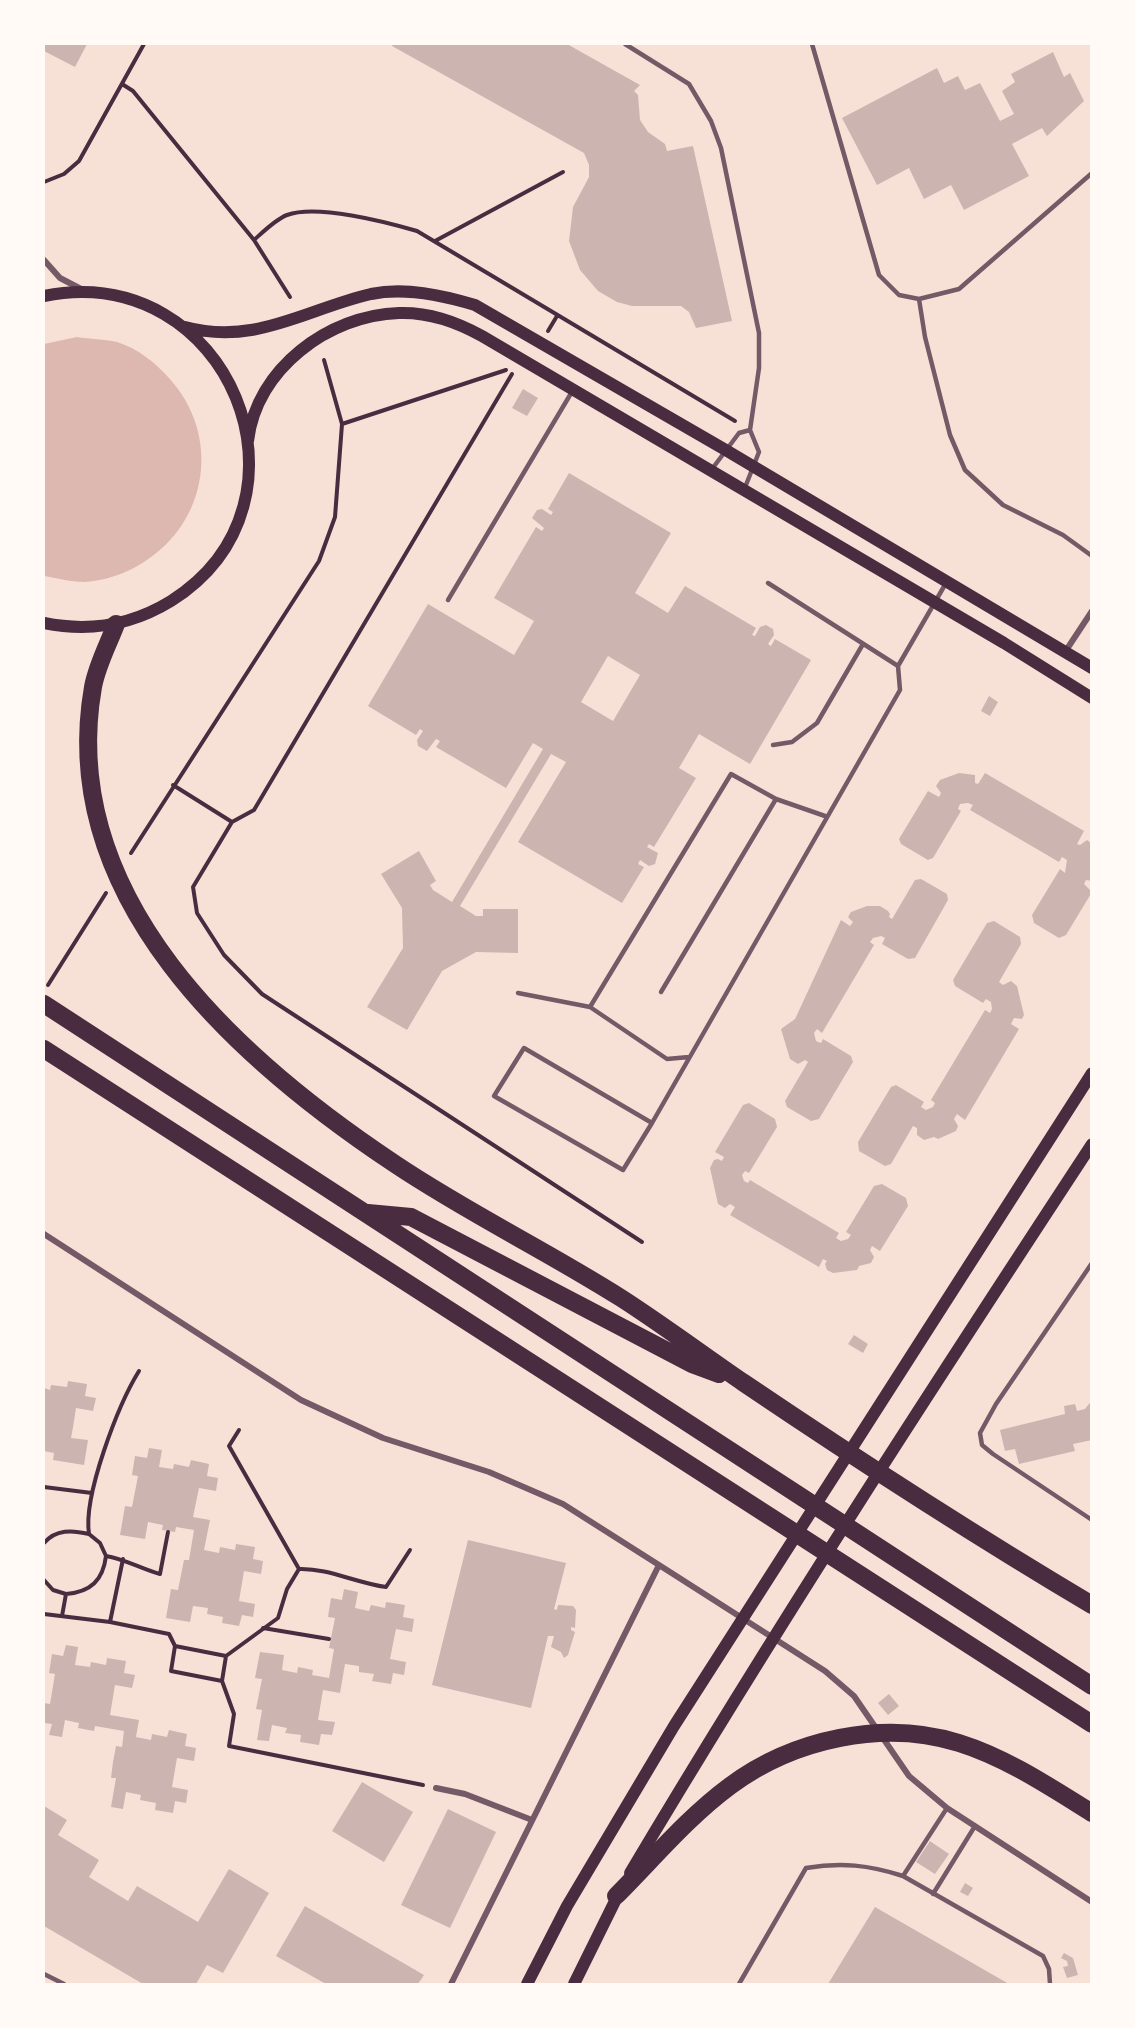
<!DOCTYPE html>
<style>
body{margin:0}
#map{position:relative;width:1135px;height:2028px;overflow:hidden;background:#f7e1d7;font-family:Mulish,sans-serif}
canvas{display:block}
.frame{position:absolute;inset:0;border:45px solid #fffaf5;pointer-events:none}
</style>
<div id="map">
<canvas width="1135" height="2028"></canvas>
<div class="frame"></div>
</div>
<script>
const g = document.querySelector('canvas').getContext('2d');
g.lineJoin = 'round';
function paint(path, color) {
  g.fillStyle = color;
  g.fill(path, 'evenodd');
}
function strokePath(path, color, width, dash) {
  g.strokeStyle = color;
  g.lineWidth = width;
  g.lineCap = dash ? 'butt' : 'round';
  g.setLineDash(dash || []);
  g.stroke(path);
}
const water = new Path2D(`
 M77,337C90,339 104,339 117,342C137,348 156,363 169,378C221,435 209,521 144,562C127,573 105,581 84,582C71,582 56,578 44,576V344Z`);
const building = new Path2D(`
 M44,44H87L75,67L44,51Z
 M393,44H567L640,85L634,91L638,95L640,120L648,132L665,144L667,151L693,146L732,321L696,328L689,312L681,306H632L617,302L598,291L580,270L569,241L573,207L589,177V165L584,153L392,46Z
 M1053,52L1064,77L1070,73L1084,101L1047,136L1042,128L1012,144L1029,176L964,210L951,185L924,199L909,168L877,185L842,118L937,68L944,83L958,76L965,90L980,83L1000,121L1014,114L1002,91L1015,82L1011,74Z
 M523,389L538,398L527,416L512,408Z
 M569,473L671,533L635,593L668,613L685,586L756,628L752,635L755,636L760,627L766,625L773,629L774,635L768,644L771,646L775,639L811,660L750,764L699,734L679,768L696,778L654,847L649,844L647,847L658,853L655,864L649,866L640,860L638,864L644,867L622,903L518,842L566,762L551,754L460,906L476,916H483V909H518V953L476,952L442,971L407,1030L367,1007L403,948L402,908L381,874L419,851L436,881L430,885L433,890L452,902L543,749L533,743L506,788L436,747L440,741L436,739L427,751L418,746L417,740L423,731L420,729L416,735L368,706L428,604L514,655L534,621L494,598L536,527L542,531L544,528L532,518L537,510L542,509L551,515L553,512L548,509ZM608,656L640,675L613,721L581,702Z
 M989,696L998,702L990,716L981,711Z
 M959,773L975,775V783L978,784L985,773L1084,831L1077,844L1080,845L1087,840L1091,843L1092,881L1086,880L1084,884L1092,892L1066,935L1059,938L1034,923L1032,915L1060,869L1065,873L1067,860L1062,857L1059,862L970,810L973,805L968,803L960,804L958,809L961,811L933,858L928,860L901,844L899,839L928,791L939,797L941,793L936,786L940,780Z
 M921,879L947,894L948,900L915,958L908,959L882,944L885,938L881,936L873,938L870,942L874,945L822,1033L817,1029L814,1033L816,1041L821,1043L823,1039L851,1056L853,1062L819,1119L811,1121L787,1107L785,1101L808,1062L805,1060L798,1064L790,1059L781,1029L795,1019L841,920L850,926L853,922L848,917L851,912L867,906H880L888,911L890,914L889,917L892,919L915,880Z
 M994,921L1020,937L1021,944L999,982L1003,985L1011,981L1017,986L1024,1015L1022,1019L1014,1018L1011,1024L1019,1029L965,1120L957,1114L954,1119L958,1126L956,1131L938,1139L934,1137L924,1140L917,1135V1128L913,1126L891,1164L885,1166L859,1151L858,1142L891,1087L896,1085L924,1102L921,1107L926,1110L933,1107L935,1103L931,1100L985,1010L990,1013L992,1009L991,1002L986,999L983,1003L955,986L953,980L987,923Z
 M749,1103L775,1119L777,1127L749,1173L745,1171L742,1175L744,1181L748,1183L750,1180L839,1233L836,1238L841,1241L848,1239L851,1235L846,1232L874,1186L882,1184L906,1198L908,1206L880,1251L872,1246L870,1250L874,1257L871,1263L859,1266L857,1270L833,1273L827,1270L825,1264L827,1261L823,1259L819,1267L730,1215L735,1207L730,1204L725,1208L718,1204L710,1168L714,1160L718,1159L722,1161L724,1157L715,1152L743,1105Z
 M854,1335L868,1344L863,1353L848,1344Z
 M68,1381L87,1384L85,1396L96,1398L93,1411L76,1408L73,1427L71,1438L88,1440L84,1465L53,1460L54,1453L44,1451V1388L50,1390L51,1385L67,1387Z
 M1092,1400V1440L1073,1444L1075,1451L1019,1464L1015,1449L1005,1451L1000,1430L1065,1414L1064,1406L1075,1404L1077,1411L1085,1409Z
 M149,1448L162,1450L159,1467L173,1469L174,1464L189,1467L191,1460L209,1464L207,1476L218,1478L216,1491L199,1488L193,1517L210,1520L204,1550L219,1553L220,1547L235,1550L236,1544L255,1547L253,1559L263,1561L261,1574L244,1571L239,1601L255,1604L253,1617L242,1615L239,1626L222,1623L223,1617L207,1614L208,1608L193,1606L190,1622L166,1618L171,1589L178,1590L184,1560H189L194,1530L176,1527L175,1532L162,1530L163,1525L148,1522L145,1539L120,1535L125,1506L132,1507L138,1476L132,1475L135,1456L147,1458Z
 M468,1540L566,1563L554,1609L557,1610L558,1605L573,1606L576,1610L575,1628L571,1627V1630L575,1632L568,1655L564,1658L561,1652L551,1647L554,1636H548L531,1708L432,1685Z
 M344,1589L358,1592L355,1608L369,1611L371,1605L385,1608L386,1602L405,1605L403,1617L414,1619L412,1632L396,1629L390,1659L406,1662L404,1675L393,1673L391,1684L372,1681L374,1674L359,1672V1666L345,1664L340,1693L323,1690L318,1720L335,1722L332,1735L321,1734L319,1745L300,1742L301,1735L285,1733L287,1728L272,1725L269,1741L257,1740L262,1710L256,1709L262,1679L255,1678L260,1652L284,1655L282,1670L297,1673L298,1667L313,1670L312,1675L329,1678L334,1649L329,1648L335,1618L328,1617L331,1598L342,1600Z
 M66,1645L78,1647L75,1665L90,1667L91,1662L106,1665L107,1658L126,1661L124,1673L135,1675L132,1688L115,1685L110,1715L139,1720L136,1737L151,1740L152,1734L167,1737L169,1730L187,1734L185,1746L196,1748L194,1761L177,1758L172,1787L188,1790L186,1803L175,1801L173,1813L155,1810L156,1803L140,1800L141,1795L126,1792L123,1809L111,1807L116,1778H111L113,1762L116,1746L122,1747L124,1731L95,1726L94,1731L78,1728L79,1723L65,1720L62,1737L49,1735L52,1724L44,1723V1703L50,1704L55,1674L49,1673L52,1654L63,1656Z
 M889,1694L899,1706L888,1715L878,1703Z
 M362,1782L413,1812L384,1862L332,1831Z
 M44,1806L67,1820L58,1835L99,1860L89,1877L128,1901L137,1886L198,1922L229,1869L269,1893L223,1973L207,1965L196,1984H143L44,1926Z
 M448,1809L496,1832L450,1928L401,1905Z
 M930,1841L949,1854L935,1874L916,1862Z
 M965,1883L973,1888L968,1896L960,1892Z
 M305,1906L424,1975L418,1984H326L276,1956Z
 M875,1907L1009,1984H828Z
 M1064,1953L1073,1958L1078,1975L1067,1978L1063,1967L1068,1966L1067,1961L1061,1958Z`);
const path = new Path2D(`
 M122,84L133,91L254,240L290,297
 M44,182L64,174L79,161L144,44
 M254,240C263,232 276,219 287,215C317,204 386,222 417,231L735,421
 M435,241L563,172
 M548,331L557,316
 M512,374L254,810L232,822L193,887L197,913L224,955L262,994L642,1242
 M342,424L506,370
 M173,785L232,822
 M131,853L319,561L335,517L342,424L324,360
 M48,985L106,893
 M139,1371C118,1405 83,1496 89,1534L100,1543L106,1556C125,1559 141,1569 160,1574L168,1532
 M239,1430L229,1446L299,1569
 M44,1487L92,1493
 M44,1543C56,1529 72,1530 89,1534
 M44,1580L53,1590L66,1594L62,1616
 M66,1594C91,1592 103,1580 106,1556
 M44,1614L110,1622L169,1634L175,1646L171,1671L222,1681L226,1656L175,1646
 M110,1622L123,1559
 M263,1628L329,1639
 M226,1656L278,1618L287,1589L299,1569C328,1568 356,1583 386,1587L410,1550
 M222,1681L234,1714L229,1746L423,1785`);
const service = new Path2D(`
 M625,44L689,84L711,121L721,148L759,333V368L750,430L759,452L744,490
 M812,44L879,275L899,295L919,299L959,289L1092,173
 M919,299L925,337L950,435L965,470L1003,505L1063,535L1092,556
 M712,469L739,433L750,430
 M768,583L898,666L946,583
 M448,600L573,390
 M773,745L792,742L817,723L863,644
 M661,992L776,799
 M518,993L590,1007L667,1059L689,1057
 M590,1007L731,774L776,799L825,816
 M652,1123L524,1048L494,1096L623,1170L652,1123L900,690L898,666
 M1092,1263L996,1404L980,1433L982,1445L993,1454L1092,1520
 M903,1876L1043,1956L1049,1969L1050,1984
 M933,1894L975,1826
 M44,1974L64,1984
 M739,1984L806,1868C841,1862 869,1865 903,1876L947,1808`);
const minor = new Path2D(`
 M44,260L60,278L85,291
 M1065,652L1092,611
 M44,1234L301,1400L383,1438L489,1472L563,1504L670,1572L825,1671L854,1696L909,1776L947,1808L1092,1902
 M436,1788L465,1794L532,1820
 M451,1984L659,1565`);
const secondary = new Path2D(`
 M44,296C229,259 328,502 171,601C132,625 88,632 44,623
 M185,327C255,346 306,309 371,294C405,287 442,295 475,305L724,449L1092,668
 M248,441C256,369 329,315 399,313C428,312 457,322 482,336L1004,643L1092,698
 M630,1873C777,1626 934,1385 1092,1144
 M527,1984L567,1906L674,1726L1092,1073
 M574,1984L620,1891`);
const motorway = new Path2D(`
 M116,624C108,645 97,665 93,687C56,898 237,1059 395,1164C468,1213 547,1251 621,1298C663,1325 703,1355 744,1383C858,1460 974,1535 1092,1605
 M44,1004L1092,1686
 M44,1049L1092,1724
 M368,1213L411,1217L692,1364L719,1374
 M616,1896C653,1859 688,1817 730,1786C793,1739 884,1719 959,1743C1007,1758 1050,1787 1092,1813`);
paint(water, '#dcb8b0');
paint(building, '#ccb4b1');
strokePath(path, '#4a2c40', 4);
strokePath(service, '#755966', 4.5);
strokePath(minor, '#755966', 6);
strokePath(secondary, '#4a2c40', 12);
strokePath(motorway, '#4a2c40', 18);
</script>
